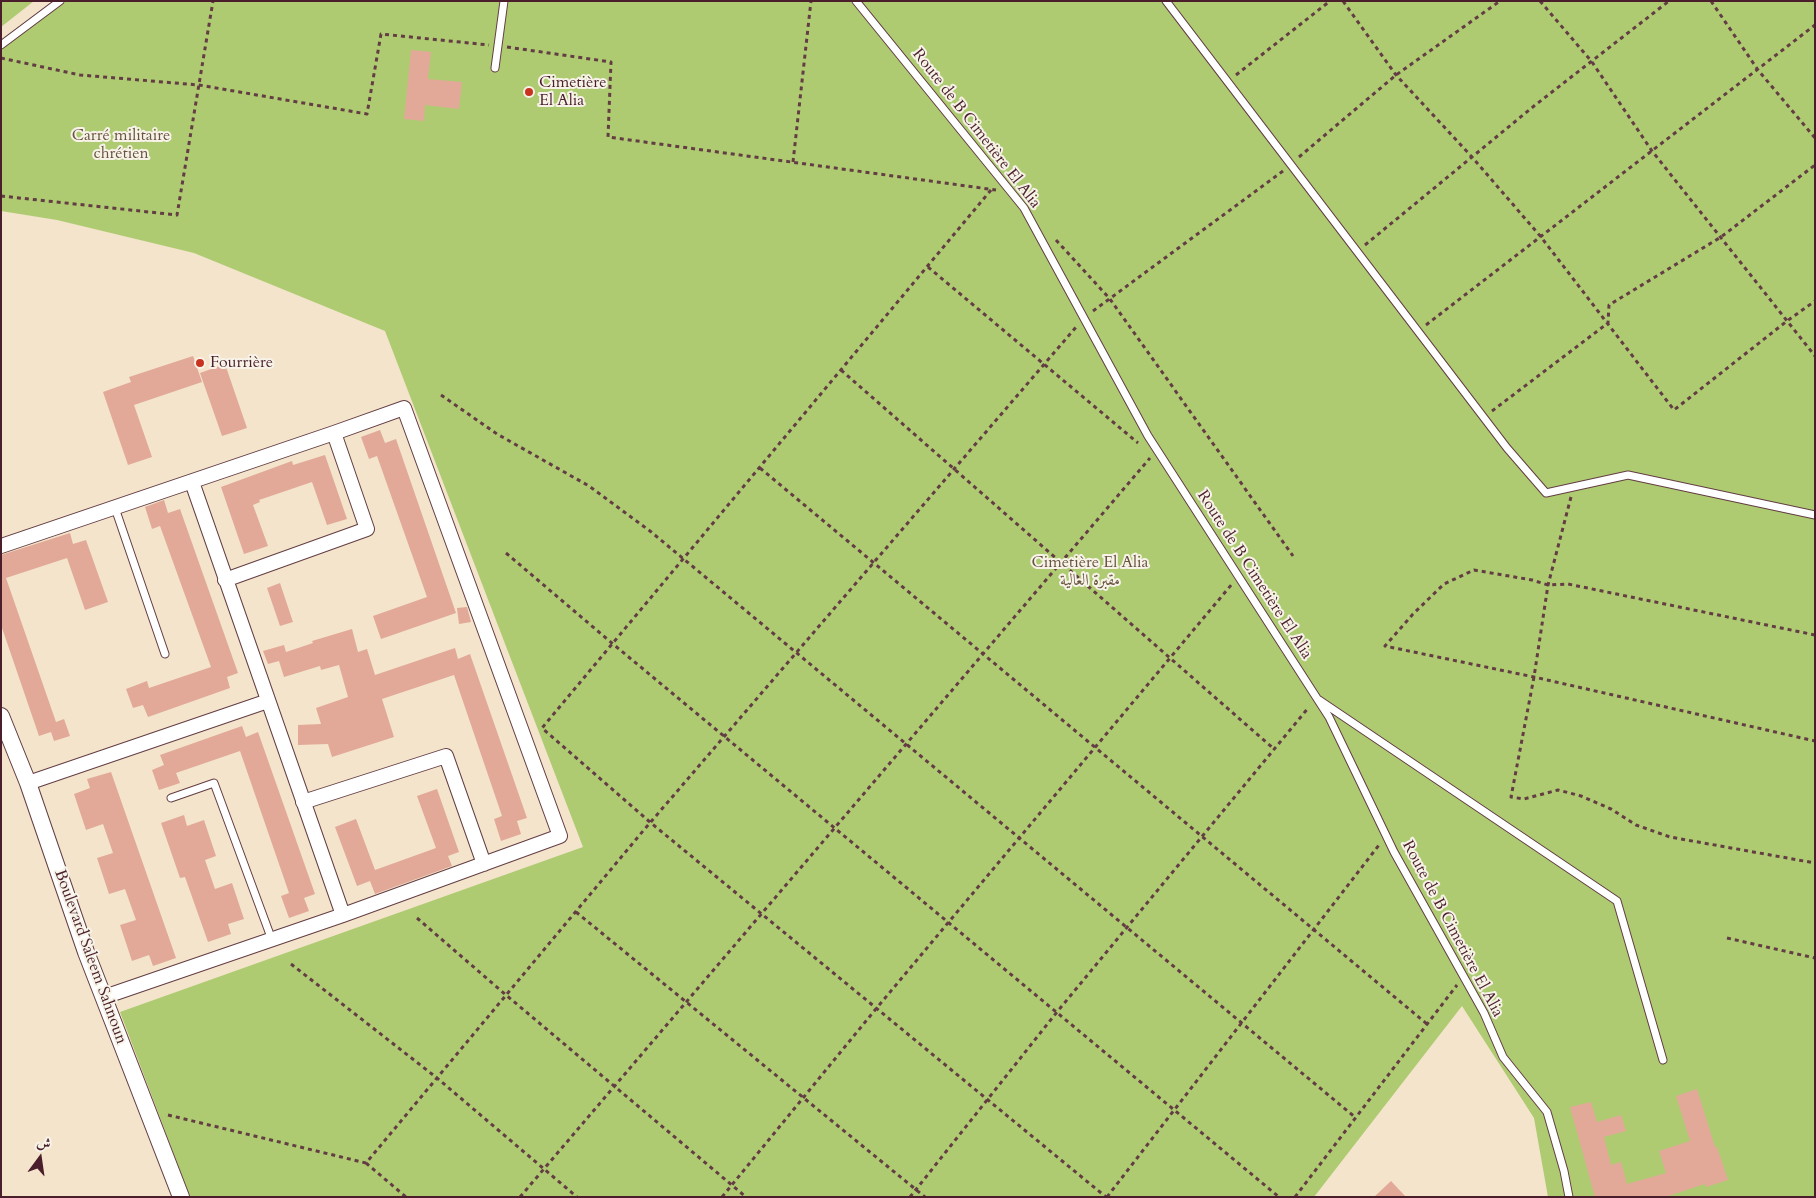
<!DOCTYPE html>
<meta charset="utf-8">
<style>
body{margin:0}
#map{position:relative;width:1816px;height:1198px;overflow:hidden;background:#f3e4cb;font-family:Cardo,Amiri,serif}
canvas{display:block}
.frame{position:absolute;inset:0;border:2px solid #4a1f2b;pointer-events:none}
.north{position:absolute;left:15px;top:1133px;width:50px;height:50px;-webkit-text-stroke:4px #f7f3e8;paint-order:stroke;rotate:14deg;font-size:14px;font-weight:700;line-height:20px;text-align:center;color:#4a1f2b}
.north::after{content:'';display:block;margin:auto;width:18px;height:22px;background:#4a1f2b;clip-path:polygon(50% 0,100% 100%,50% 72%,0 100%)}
</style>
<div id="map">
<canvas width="1816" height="1198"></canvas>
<div class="frame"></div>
<div class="north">ش</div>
</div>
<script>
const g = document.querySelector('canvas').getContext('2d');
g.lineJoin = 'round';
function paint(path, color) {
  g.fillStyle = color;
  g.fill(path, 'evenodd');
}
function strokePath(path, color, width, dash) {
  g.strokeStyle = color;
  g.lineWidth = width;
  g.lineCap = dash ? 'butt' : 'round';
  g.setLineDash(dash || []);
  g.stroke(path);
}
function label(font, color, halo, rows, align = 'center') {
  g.font = font + ' Cardo,Amiri,serif';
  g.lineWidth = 4;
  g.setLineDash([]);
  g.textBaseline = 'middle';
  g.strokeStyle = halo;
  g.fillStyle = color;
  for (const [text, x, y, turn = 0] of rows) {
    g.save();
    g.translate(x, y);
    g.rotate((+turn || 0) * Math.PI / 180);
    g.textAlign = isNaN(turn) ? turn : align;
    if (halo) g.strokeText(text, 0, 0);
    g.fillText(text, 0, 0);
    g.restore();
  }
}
const green = new Path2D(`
 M1,1H34L1,27Z
 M64,1H1815V1197H1548L1534,1118L1462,1006L1314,1197H190L120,1012L583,847L385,331L194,253L57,220L1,211V44Z`);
const building = new Path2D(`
 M411,50L431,52L428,79L462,82L459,109L425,105L424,121L404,119Z
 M193,356L202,382L134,405L152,457L128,465L103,392L131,382L129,377Z
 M225,364L247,428L222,436L200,373Z
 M380,430L385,443L396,439L456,613L381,639L373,616L427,597L377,456L369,459L361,437Z
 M325,455L347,519L327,525L312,482L259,500L260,502L253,505L268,546L244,554L221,487L292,461L293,465Z
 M164,500L168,513L180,509L238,673L227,677L230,688L148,717L143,705L133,708L126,689L147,681L149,688L211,667L160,526L152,529L145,507Z
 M70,533L73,544L86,540L108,602L85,610L67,558L6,578L56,722L64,719L70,736L54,741L51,732L39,736L1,625V555Z
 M280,583L293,622L280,626L267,588Z
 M467,607L471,622L459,624L457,608Z
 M352,629L358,652L367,649L375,675L455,648L458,659L470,654L527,818L517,821L521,834L501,841L494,819L502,816L454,675L382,699L394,737L332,757L328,744L298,745V725L321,724L316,708L348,697L339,665L321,670L320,666L284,677L279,661L268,664L263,651L284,645L286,652L313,643L312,641Z
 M242,726L246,737L258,732L315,894L304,898L309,911L289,918L281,896L289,893L240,751L176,773L180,783L159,790L152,770L164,765L160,755Z
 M111,772L176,958L153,966L149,955L132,961L120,925L136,920L125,889L109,894L97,858L113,853L103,824L86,830L74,794L90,788L87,779Z
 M437,789L459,852L448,856L452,866L375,894L370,881L357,886L335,827L356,819L375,870L436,848L417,796Z
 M184,815L187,826L204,820L216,856L205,860L215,889L232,883L244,919L228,924L231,934L208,942L185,877L180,878L161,823Z
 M1697,1089L1715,1147H1717L1728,1180L1706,1187L1705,1184L1665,1197H1595L1570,1107L1591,1102L1597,1122L1621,1115L1626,1131L1604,1137L1611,1165L1621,1162L1627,1184L1666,1173L1659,1151L1690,1141L1676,1096Z
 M1391,1181L1406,1197H1374Z`);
const path = new Path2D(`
 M1343,1L1396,75L1472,157L1541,237L1674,410L1787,321L1815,301
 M1540,1L1592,62L1652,151L1815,356
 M1711,1L1758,70L1815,138
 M507,47L611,62L608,137L996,190
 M1,58L80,75L199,85L367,114L381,34L489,45
 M1236,75L1330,1
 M1299,157L1396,75L1500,1
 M793,162L811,1
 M991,190L542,728L651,823L1106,1197
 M1,196L177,215L213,1
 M1056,240L1110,299L1293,556
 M1365,245L1534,106L1669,1
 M928,267L1138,443
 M1093,311L1283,171
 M1426,325L1815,25
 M841,370L1274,749
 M441,395L497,434L589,486L650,531L1356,1118
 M1492,411L1608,323L1609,305L1721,237L1815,165
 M760,468L1427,1024
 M1571,497L1548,585L1534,677L1511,797L1524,799L1558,790L1581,796L1611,809L1636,825L1670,837L1815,863
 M506,553L613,644L1279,1197
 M1815,635L1568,584L1548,585L1532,580L1474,570L1444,584L1413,614L1385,646L1534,677L1815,741
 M576,912L925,1197
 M417,918L506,995L746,1197
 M1727,938L1815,958
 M291,964L437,1078L577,1197
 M168,1115L366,1163L643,831L1077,326
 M366,1163L406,1197
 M520,1197L1150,458
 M722,1197L875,1010L1232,584
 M910,1197L1057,1012L1309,707
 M1107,1197L1379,845
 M1295,1197L1457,985`);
const service = new Path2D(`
 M856,1L1024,208L1148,436L1329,717L1394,852L1484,1013L1503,1057L1547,1112L1564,1171L1569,1197
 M1166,1L1507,448L1546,493L1628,475L1815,515
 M1,45L60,1
 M495,68L504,1
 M115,508L165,654
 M1319,700L1617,901L1663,1060
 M171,798L214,783L272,940`);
const minor = new Path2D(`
 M192,482L343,915
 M1,546L334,433L404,408L560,836L343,915L104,997
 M225,580L367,529L334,433
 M28,783L268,701
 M303,802L446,756L484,864`);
const tertiary = new Path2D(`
 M1,716L28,783L86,952L181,1197`);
const markers = [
 [529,92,5,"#c8321e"],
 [200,363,5,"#c8321e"]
];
const poiNames = [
 ["Cimetière",539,83],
 ["El Alia",539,101],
 ["Fourrière",210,363]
];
const streetNames = [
 ["Route de B Cimetière El Alia",976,129,52],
 ["Route de B Cimetière El Alia",1254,575,57],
 ["Route de B Cimetière El Alia",1452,929,62],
 ["Boulevard Saleem Sahnoun",90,957,70]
];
const parkNames = [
 ["Carré militaire",121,136],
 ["chrétien",121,154],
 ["Cimetière El Alia",1090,563],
 ["مقبرة العالية",1090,581]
];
paint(green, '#aecb72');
paint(building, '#e2a998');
strokePath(service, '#633d43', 9);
strokePath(minor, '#633d43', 16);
strokePath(tertiary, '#633d43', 18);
strokePath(path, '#633d43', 3, [4, 4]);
strokePath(service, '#fff', 7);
strokePath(minor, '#fff', 14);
strokePath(tertiary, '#fff', 16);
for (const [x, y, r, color] of markers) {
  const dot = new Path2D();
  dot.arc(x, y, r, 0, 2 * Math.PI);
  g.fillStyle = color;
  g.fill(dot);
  strokePath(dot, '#f7f3e8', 2);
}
label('16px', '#4a1f2b', '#f7f3e8', poiNames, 'left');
label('16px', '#4a1f2b', '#f7f3e8', streetNames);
label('16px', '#685340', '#f7f3e8', parkNames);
</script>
